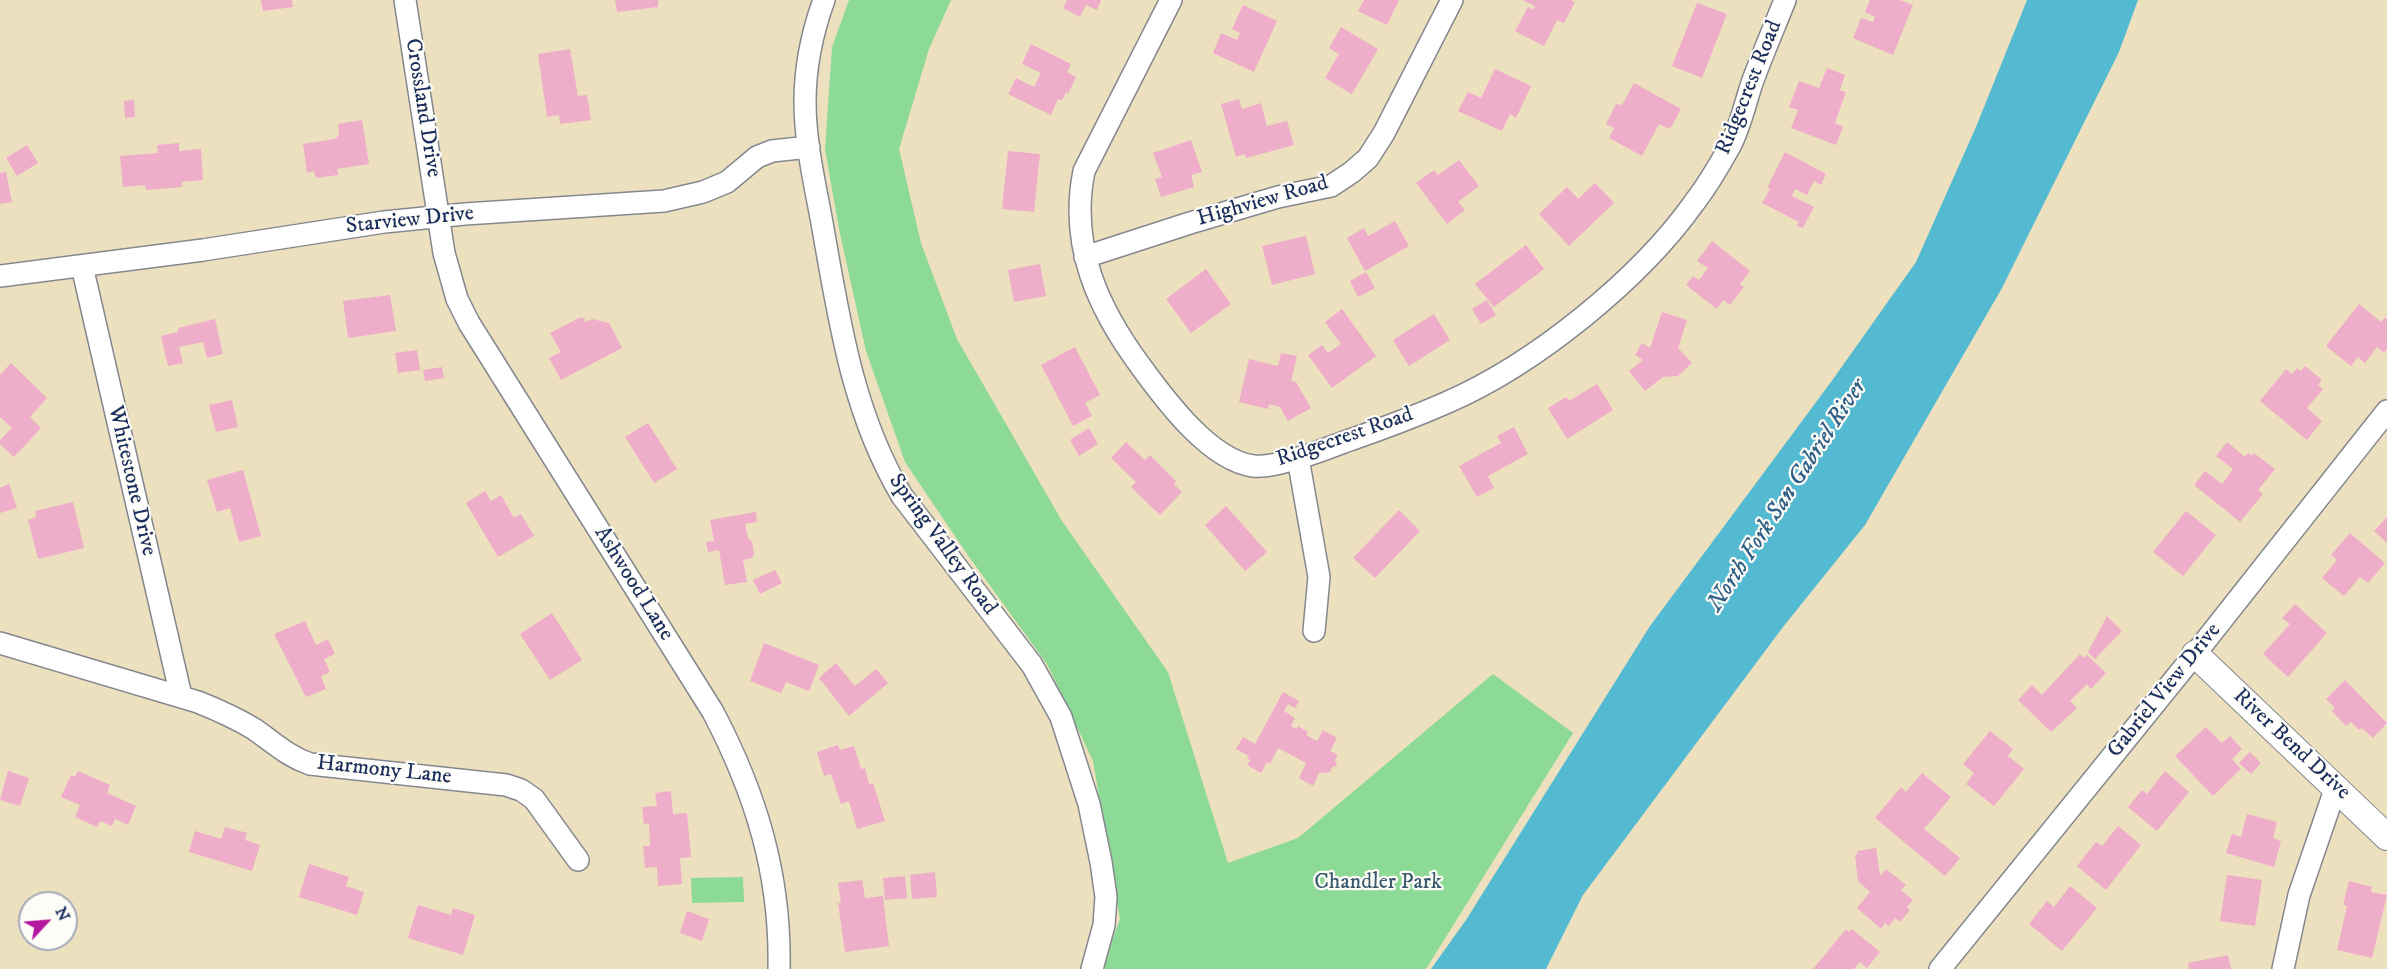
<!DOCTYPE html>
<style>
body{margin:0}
#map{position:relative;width:2387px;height:969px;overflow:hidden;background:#ede0bf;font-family:"IM FELL DW Pica",serif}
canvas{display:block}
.north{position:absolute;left:18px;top:891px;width:60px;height:60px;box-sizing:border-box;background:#fdfcf7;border:2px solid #a3aaba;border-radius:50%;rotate:64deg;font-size:16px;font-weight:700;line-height:24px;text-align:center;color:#1b2f5e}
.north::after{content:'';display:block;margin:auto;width:21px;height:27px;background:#b5179e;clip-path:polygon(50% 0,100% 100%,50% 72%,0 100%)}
</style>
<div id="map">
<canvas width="2387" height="969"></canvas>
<div class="north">N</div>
</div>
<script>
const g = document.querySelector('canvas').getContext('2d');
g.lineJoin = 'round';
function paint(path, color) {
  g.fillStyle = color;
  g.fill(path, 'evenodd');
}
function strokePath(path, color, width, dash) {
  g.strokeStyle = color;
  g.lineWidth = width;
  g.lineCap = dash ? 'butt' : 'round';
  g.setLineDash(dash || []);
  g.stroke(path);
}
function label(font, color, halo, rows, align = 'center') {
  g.font = font + ' "IM FELL DW Pica",serif';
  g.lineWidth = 4.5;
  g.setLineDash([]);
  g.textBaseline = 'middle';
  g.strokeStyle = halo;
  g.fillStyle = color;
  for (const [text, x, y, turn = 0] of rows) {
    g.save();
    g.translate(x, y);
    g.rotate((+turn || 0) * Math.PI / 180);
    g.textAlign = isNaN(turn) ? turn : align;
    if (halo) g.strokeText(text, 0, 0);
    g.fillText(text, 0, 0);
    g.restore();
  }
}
const green = new Path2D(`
 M849,0H951L929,49L899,149L921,243L957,339L1062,521L1168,672L1228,863L1298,838L1493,674L1573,733L1426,969H1101L1120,919L1093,761L1047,664L967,554L905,462L866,351L839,229L825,149L832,47Z
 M743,877L744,902L692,903L691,878Z`);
const water = new Path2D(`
 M2027,0H2138L2119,52L2002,288L1865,525L1783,627L1583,895L1546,969H1431L1466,920L1650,626L1831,382L1916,262L1976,127Z`);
const building = new Path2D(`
 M261,0H292L293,7L263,11Z
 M615,0H658V7L617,12Z
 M1067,0H1101L1097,10L1086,5L1080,17L1063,8Z
 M1364,0H1399L1387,25L1358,11Z
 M1523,0H1571L1575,2L1564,23L1557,20L1544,46L1515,31L1528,7L1533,10L1535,6Z
 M1870,0H1900L1913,5L1893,55L1853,38L1861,18L1873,22L1875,17L1865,12Z
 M1697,3L1727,14L1702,78L1672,66Z
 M1243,5L1277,21L1254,72L1213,53L1221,33L1237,40L1240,33L1232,29Z
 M1341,27L1378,49L1352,94L1325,78L1339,54L1329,48Z
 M1031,44L1071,64L1067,72L1076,77L1068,94L1066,92L1062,100L1058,99L1051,115L1008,94L1016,78L1034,87L1041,73L1022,64Z
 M570,49L578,96L587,95L591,120L560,124L559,115L547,117L538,54Z
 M1827,68L1845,75L1840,90L1846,92L1835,123L1843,127L1836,145L1791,128L1798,110L1789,107L1799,81L1819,88Z
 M1495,69L1531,86L1516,118L1510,114L1502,131L1458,111L1468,92L1481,98Z
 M1634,83L1681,109L1670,129L1659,124L1642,156L1609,138L1614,128L1606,124L1616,104L1622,105Z
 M1239,99L1242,109L1261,103L1267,126L1287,121L1294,145L1246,158L1245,154L1236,157L1221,104Z
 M134,100L135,117L125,118L124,101Z
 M362,120L369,164L337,169L338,175L316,178L314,171L307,173L303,144L335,139L339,135L338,124Z
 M1191,140L1202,172L1191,175L1194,187L1161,197L1155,179L1162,177L1153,153Z
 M179,143V151L201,149L203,180L182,182V187L146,190L145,185L123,187L120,156L158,153L157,145Z
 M27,145L38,163L17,176L6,158Z
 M1008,151L1040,154L1034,212L1002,209Z
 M1785,152L1826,174L1821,185L1814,181L1807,195L1795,189L1792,196L1814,207L1803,228L1797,226L1799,222L1762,203L1770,189L1767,188Z
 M1459,160L1479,186L1458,202L1465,210L1447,224L1416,183L1434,170L1438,175Z
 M6,172L12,202L0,204V173Z
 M1595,183L1614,203L1569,246L1539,214L1567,187L1578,199Z
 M1395,221L1409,246L1365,271L1347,238L1364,228L1368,236Z
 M1306,236L1315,274L1272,285L1262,246Z
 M1712,241L1750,271L1740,284L1744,287L1730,305L1723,300L1717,309L1686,285L1693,276L1699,280L1708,268L1697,261Z
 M1526,245L1544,269L1494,307L1475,284Z
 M1040,264L1046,296L1014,302L1008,270Z
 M1206,269L1231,304L1191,333L1166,299Z
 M1366,272L1375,288L1358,297L1350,281Z
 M390,295L396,331L348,338L343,301Z
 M1487,300L1496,315L1481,324L1472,309Z
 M2359,304L2381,322L2385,318L2387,319V349L2384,353L2377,347L2365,363L2358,357L2351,366L2326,346Z
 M1342,309L1376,356L1332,388L1308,355L1322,345L1328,353L1341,344L1325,322Z
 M1662,312L1687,320L1678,348L1692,363L1678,376L1663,377L1645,391L1629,371L1643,360L1635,355L1642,343L1650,348Z
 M1434,314L1450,340L1409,366L1393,340Z
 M579,318H584L585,322L592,319L609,323L622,348L561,380L549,358L561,352L550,333Z
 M215,319L223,354L207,358L203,342L179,347L183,363L168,366L161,336L178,332V328Z
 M1075,347L1100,395L1085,403L1092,416L1073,426L1041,365Z
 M417,350L420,370L398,373L395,353Z
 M1281,353L1297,356L1291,381L1296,382L1311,408L1288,421L1280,407L1269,404L1268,409L1239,402L1249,359L1278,366Z
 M11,363L47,398L30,417L41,428L14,457L0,444V440L12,428L0,417V375Z
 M2305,366L2322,380L2318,385L2323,389L2307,408L2322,421L2307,440L2260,401L2286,369L2292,374L2297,368L2301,371Z
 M442,367L444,378L425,381L423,370Z
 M1597,384L1613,410L1567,439L1548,408L1566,397L1569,401Z
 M232,400L238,427L216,432L209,405Z
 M648,423L677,469L654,483L625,437Z
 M1514,427L1528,454L1488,476L1494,488L1477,497L1459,466L1501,443L1497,436Z
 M1089,428L1098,444L1079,456L1070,440Z
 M1126,442L1145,460L1150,455L1176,481L1174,484L1182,492L1160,515L1131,487L1136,482L1111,458Z
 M2227,442L2245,457L2248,453L2252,456L2254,453L2275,469L2258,490L2263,494L2240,522L2194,485L2205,471L2222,484L2233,469L2216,456Z
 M243,470L261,536L239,542L230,508L217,512L207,480Z
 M9,484L17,508L0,513V488Z
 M485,491L491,501L501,495L514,518L521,514L534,536L498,557L466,503Z
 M73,502L84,548L38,559L28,520L36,517L35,511Z
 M1226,506L1267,552L1245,571L1205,525Z
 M1399,510L1420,531L1375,578L1353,558Z
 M2186,511L2216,535L2183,576L2153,552Z
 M756,512L757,522L745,524L748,538L752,541L754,554L752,558L743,560L747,582L725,585L719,550L708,552L706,542L714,541L710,520Z
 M2387,517V543L2374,531Z
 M2350,533L2385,563L2368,583L2360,577L2344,596L2322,578L2337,560L2331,555Z
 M775,570L782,583L760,594L753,580Z
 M2295,604L2327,633L2288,677L2263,654L2290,624L2282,618Z
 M552,613L582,660L550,680L520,634Z
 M2107,616L2122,631L2095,659L2088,652Z
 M305,621L316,645L328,639L335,654L324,659L330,672L321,676L326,689L306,697L274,634Z
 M764,643L819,665L809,691L786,682L781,693L750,681Z
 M2080,654L2084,658L2087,655L2106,673L2091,689L2087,684L2070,701L2077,708L2051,732L2018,700L2032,685L2042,695Z
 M836,663L855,686L876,669L888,683L849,716L819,678Z
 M2345,680L2387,723L2373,738L2362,728L2359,730L2351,722L2346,726L2332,711L2335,708L2326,699Z
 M1283,692L1299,701L1295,708L1288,704L1284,711L1295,718L1291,726L1296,729L1298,726L1308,732L1306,735L1317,741L1323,730L1337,738L1330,751L1338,755L1335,760L1337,766L1332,767L1330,772L1319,773L1313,786L1299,778L1306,763L1278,748L1270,764L1267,762L1261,773L1247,765L1250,760L1247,758L1249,756L1236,749L1243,737L1255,744Z
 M2206,727L2222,743L2230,736L2242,749L2232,759L2241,769L2213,796L2175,756Z
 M1990,731L2013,749L2008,756L2024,769L1994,806L1966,784L1974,773L1963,764Z
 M838,745L840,750L854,746L861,769L865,768L869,784L873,783L885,821L857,829L849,801L841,804L831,774L824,776L817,752Z
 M2250,752L2261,763L2251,774L2239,763Z
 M8,771L29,778L20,806L0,800Z
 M78,771L110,785L107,793L136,806L128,825L115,819L112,826L100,821L97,827L75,817L80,805L61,797L71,775L75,777Z
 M2165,771L2189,792L2157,831L2128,807L2142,790L2147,794Z
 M1922,773L1951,797L1924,829L1960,858L1945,876L1875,818L1901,787L1906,792Z
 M671,791L673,814L687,813L691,857L680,858L682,884L658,886L657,867L645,868L643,846H650L649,823L644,824L642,807L657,806L655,793Z
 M2247,814L2277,822L2273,838L2281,841L2274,867L2226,853L2232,834L2241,837Z
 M2118,826L2141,845L2106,890L2077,866L2096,842L2102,846Z
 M225,827L247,833L245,840L260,845L252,871L189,852L195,831L221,839Z
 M1876,848L1880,876L1886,869L1906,885L1901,890L1913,900L1907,907L1910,910L1900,922L1895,918L1889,926L1885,923L1881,929L1857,908L1870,892L1858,881L1855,855L1858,854L1857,851Z
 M309,864L349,877L346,886L364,892L357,915L299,897Z
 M935,872L937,897L912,899L910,875Z
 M2227,875L2262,880L2255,926L2220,921Z
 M905,876L907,898L885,900L883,878Z
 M862,880L865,898L883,896L889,946L845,952L838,903H841L838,883Z
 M2349,881L2372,887L2371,892L2387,895L2372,958L2337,950L2347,906L2343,905Z
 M2070,886L2097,908L2062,951L2029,924L2047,901L2054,907Z
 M418,905L451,915L453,908L475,915L463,955L408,938Z
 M687,911L709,919L702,941L680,933Z
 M1846,929L1849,932L1852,929L1880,952L1867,968L1860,962L1854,969H1813Z
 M2228,955L2231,969H2189L2188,963Z`);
const minor = new Path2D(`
 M405,0L444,253L457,299L469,323L713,712C756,794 781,875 779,969
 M824,0C812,33 805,67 805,102C805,143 815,184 822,223C839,319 852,412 902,496L1032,665L1061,717L1089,804L1101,862L1106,897L1104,925L1092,969
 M1171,0L1084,171C1069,246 1098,309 1142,368C1166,401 1210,460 1253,466C1274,469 1323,450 1344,442C1379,430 1414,417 1448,402C1535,364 1639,280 1694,203C1707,186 1719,166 1730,146C1740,127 1745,104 1752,83C1762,55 1774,28 1785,0
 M1085,257L1190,223L1278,197L1331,186L1352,172L1368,158L1384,133L1452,0
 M82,266L181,696
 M0,276L203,250L384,222L465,214L664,201L703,192L727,182L757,157L772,151L809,147
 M1298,458L1319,577L1314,631
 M0,643L198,702C218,710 236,718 254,729C273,742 287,756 310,764L506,785L521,790L534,799L578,860
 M1940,969L2195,654L2387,411
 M2283,969L2299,895L2336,787`);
const tertiary = new Path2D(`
 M2195,654L2387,837`);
const streetNames = [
 ["Ridgecrest Road",1750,88,-68],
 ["Crossland Drive",422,108,81],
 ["Highview Road",1263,202,-16],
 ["Starview Drive",410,221,-6],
 ["Ridgecrest Road",1345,438,-19],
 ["Whitestone Drive",131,481,77],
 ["Spring Valley Road",942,545,54],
 ["Ashwood Lane",633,584,58],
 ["Gabriel View Drive",2165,691,-51],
 ["River Bend Drive",2291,745,43],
 ["Harmony Lane",384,771,6]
];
const parkNames = [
 ["Chandler Park",1378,883]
];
const waterNames = [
 ["North Fork San Gabriel River",1788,496,-57]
];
paint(green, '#8dd996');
paint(water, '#54bad2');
paint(building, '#eeadc8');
strokePath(minor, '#84888e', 24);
strokePath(tertiary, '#84888e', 28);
strokePath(minor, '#fff', 21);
strokePath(tertiary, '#fff', 26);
label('22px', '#1b2f5e', '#fdfcf7', streetNames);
label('22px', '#385a6c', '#fdfcf7', parkNames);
label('italic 24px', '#2f6087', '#fdfcf7', waterNames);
</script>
